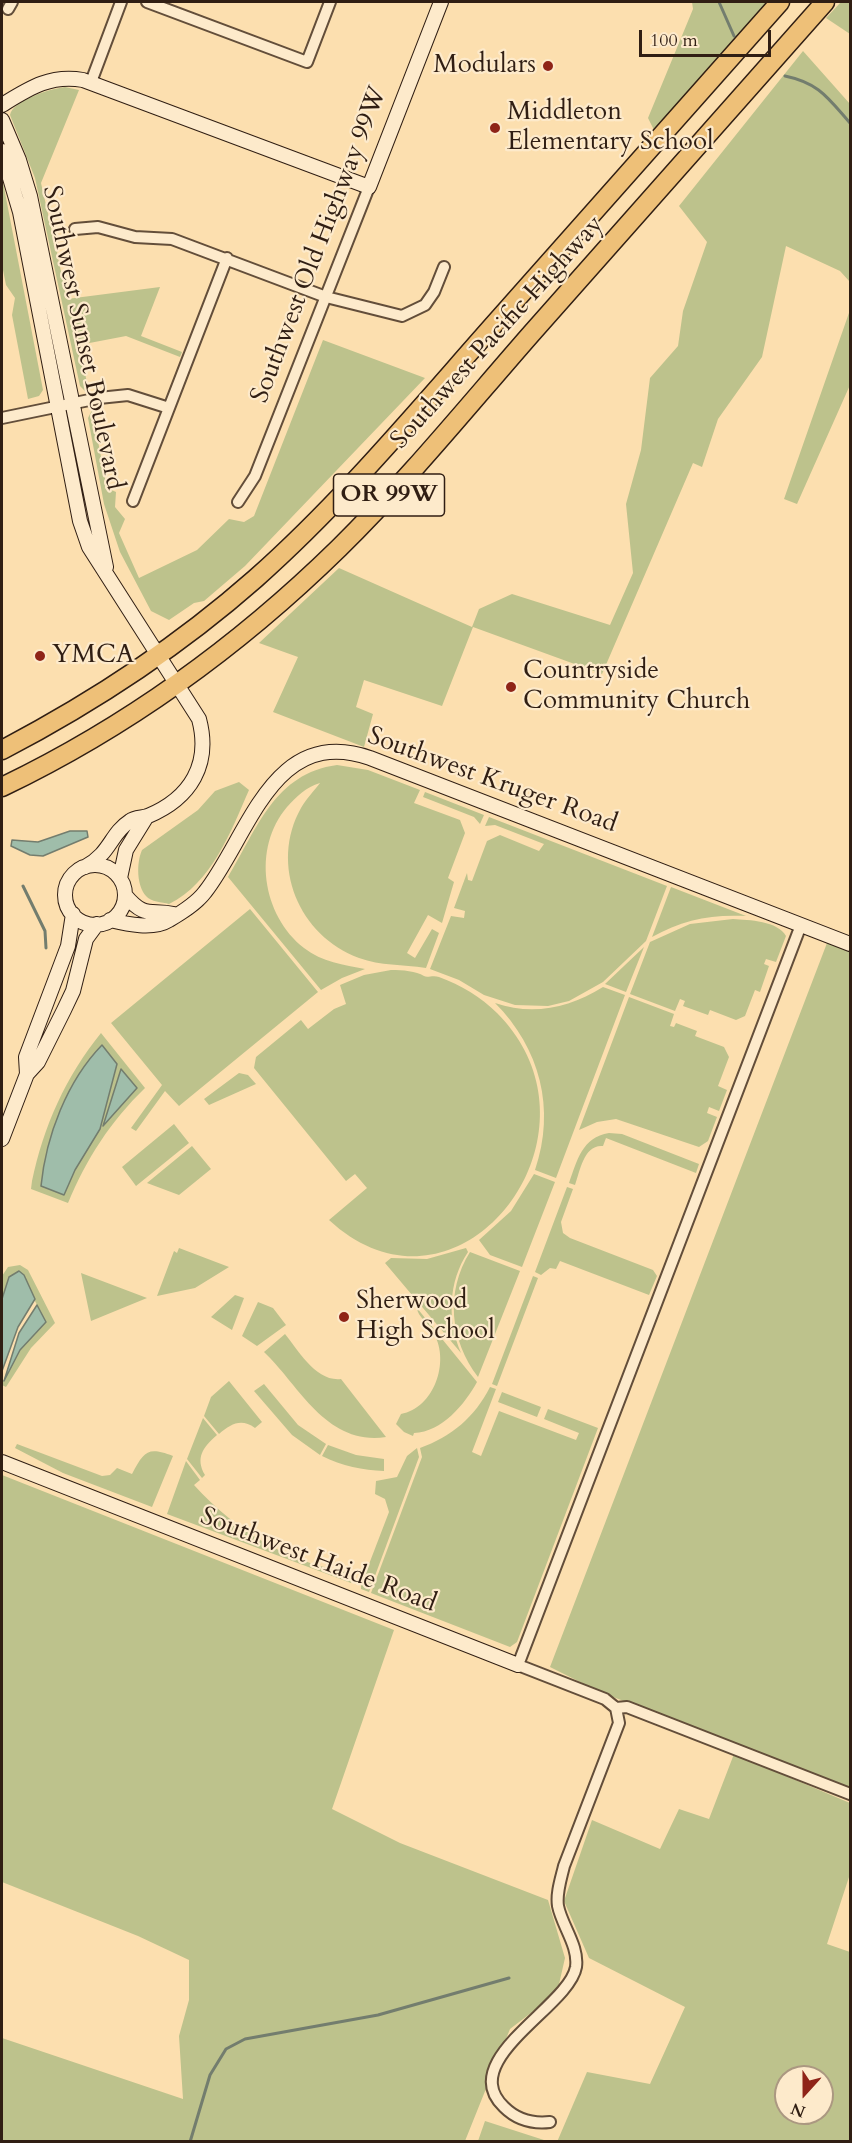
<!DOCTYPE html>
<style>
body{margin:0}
#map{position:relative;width:852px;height:2143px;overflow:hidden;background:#fcdfaf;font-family:Cardo,serif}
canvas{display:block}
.frame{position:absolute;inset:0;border:3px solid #301e13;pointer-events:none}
.north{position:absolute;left:774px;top:2065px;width:60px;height:60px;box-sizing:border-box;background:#fdeacb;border:2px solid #ab9881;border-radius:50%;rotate:201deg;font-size:16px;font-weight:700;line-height:24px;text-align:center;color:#301e13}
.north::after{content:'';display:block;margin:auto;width:21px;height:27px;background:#8f2418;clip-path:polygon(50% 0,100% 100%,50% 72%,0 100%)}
.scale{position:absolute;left:639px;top:30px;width:132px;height:27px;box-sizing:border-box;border:3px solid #301e13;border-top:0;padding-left:8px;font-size:18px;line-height:21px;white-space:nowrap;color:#301e13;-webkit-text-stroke:4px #fdeacb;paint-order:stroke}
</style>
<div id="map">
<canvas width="852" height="2143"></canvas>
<div class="frame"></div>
<div class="north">N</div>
<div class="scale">100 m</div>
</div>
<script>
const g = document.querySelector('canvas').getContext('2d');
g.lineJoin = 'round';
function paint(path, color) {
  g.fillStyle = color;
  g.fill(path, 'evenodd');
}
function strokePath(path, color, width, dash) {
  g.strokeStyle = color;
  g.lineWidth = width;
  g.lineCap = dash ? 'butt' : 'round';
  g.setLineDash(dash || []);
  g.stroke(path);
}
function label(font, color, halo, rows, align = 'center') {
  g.font = font + ' Cardo,serif';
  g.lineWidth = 4.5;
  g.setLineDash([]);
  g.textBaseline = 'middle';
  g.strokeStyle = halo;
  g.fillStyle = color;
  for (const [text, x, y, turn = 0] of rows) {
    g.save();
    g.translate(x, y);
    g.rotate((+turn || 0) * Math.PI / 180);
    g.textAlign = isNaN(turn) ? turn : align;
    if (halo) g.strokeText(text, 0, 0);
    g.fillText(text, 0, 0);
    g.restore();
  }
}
const green = new Path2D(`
 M692,2H767L654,130L648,118L693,9Z
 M841,2H850V34L826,18Z
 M803,51L850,104V282L840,271L786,246L762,357L718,419L702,467L693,463L602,674L473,627L442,706L364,680L356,707L373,714L364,747L273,712L298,657L259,643L339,568L472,627L479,609L512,594L610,625L633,573L626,504L641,450L650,378L678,346L683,311L707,242L679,206Z
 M65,87L79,90L41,183L53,236L60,245L57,253L67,299L160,287L141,336L182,352L180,357L126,336L79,345L89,392H86L80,386L35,178L10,115C13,100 50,89 65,87Z
 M2,177L43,390L39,396L28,399L12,315L15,298L6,285L2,265Z
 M850,310V385L797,504L784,499Z
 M323,340L425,378L245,566L204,601L194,603L169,620L151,611L120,552L104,504L88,418L92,410L107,488L116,492L115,507L125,519L119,533L139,578L197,550L229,519L244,522L254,516Z
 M337,765L368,770L420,790L414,803L460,820L465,833L448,878L454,882L442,923L428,915L407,953L415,958L432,929L439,933L426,968C402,964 381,966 359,958C299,936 269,865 301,808C306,799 314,791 320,783C306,787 297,796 287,807C252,848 262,915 304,948C322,962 344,965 365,969L342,978L321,990L228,877C257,829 275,773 337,765Z
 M239,782L249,790C231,831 212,883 169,904C162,902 151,902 146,896C137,886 136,864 142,850L198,810L215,791Z
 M425,792L484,815L480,824L474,817L423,797Z
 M489,817L667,886L646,941L603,982L569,1001L548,1006L515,1005L484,995L459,980L430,969L451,916L464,918L465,911L454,908L467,873L468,880L472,881L487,841L500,835L539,851L544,844L495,825L485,826Z
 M671,887L746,916C711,914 682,920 652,937Z
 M250,909L318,992L179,1106L165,1091L136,1131L131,1128L162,1085L111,1023Z
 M733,919C749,920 778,921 786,936L776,962L766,959L764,964L769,966L760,992L755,990L745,1016L736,1020L710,1010L708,1015L683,1006L685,1001L680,999L675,1011L630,994L650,942L690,924Z
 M827,943L850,952V1787L600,1692L550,1667Z
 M644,947L626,992L605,984Z
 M391,970C403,970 416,971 424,976C427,978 433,975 439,977C461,985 481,997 497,1013C618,1134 459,1340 329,1220L367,1188L355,1174L346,1181L254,1068L256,1057L301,1020L308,1029L334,1009L346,1004L340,985L364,975Z
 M603,987L625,995L556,1178L535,1170C556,1109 540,1048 495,1003C533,1016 569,1008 603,987Z
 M629,997L674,1014L670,1026L674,1027L676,1023L697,1031L695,1036L724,1047L729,1057L718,1086L727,1090L719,1111L709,1107L707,1113L717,1117L708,1141L699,1147L616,1119L597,1122L579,1130Z
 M101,1033L145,1088C110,1122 87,1158 68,1203L31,1189L32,1181C43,1127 66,1076 101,1033Z
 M239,1073L248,1075L256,1084L209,1105L204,1099Z
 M174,1124L189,1143L136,1186L122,1167Z
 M609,1133L622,1134L699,1164L696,1173L606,1138L603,1146C584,1144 580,1171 575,1185L569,1183C577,1161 582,1137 609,1133Z
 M192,1146L211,1169L179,1195L147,1183Z
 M534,1174L555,1182L522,1267L490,1255L479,1240L511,1211Z
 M567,1187L573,1189L561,1222L563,1233L570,1238L653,1270L657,1276L649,1295L560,1261L556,1269L550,1268L541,1275L535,1272Z
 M179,1248L229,1267L195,1288L157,1296L174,1251L177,1253Z
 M466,1248L468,1252C448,1282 447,1320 461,1353L385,1263L391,1258L427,1259Z
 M470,1252L520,1271L478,1377C450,1340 445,1292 470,1252Z
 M20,1265L28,1270L55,1323L31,1348L6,1387L2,1385V1380H4L19,1333L37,1305L34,1299C19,1320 8,1346 2,1371V1276L8,1267Z
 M81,1273L147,1298L91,1321Z
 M533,1276L538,1278L497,1386L492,1384Z
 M235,1295L244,1298L232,1330L211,1317Z
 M258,1302L273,1308L286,1325L257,1346L242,1336Z
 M417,1308L477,1382C465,1404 442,1432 414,1433L413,1436L404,1432L396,1424L401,1414C434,1408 450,1362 434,1334C430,1325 417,1316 417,1308Z
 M285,1334C298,1350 316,1382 341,1379L386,1437C326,1446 299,1385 264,1352Z
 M229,1381L262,1422L255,1428C241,1418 231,1424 219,1434L204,1416L211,1397Z
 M264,1384L298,1425L326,1444L320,1455L292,1435L254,1391Z
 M490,1387L496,1389L472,1452L481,1456L499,1411L576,1440L579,1433L544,1419L548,1409L598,1428L517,1642L510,1647L371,1593L422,1457L420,1448C451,1437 475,1417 490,1387Z
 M502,1392L541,1407L537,1417L498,1402Z
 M203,1418L217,1435C203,1447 195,1458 205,1475L202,1478L187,1459Z
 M17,1444L102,1476L110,1475L117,1468L132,1474C144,1452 147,1446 173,1456L152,1507L63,1473L15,1448Z
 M328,1445L356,1455L384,1459V1471C363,1470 342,1466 322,1456Z
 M417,1448L419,1457L369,1592L361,1589V1585L389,1512L385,1499L375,1494L376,1481L397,1477L407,1456Z
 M186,1461L200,1480L194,1485C237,1532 291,1565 355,1573L351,1583L167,1514Z
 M2,1475L394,1630L332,1809L400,1843L548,1900L565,1958L557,1993L510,2029L465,2141H2V2038L183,2099L179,2036L189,2000V1960L138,1936L2,1882Z
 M734,1754L850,1803V1874L827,1944L850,1952V2141L557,2142L587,2072L650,2084L685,2007L589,1958L564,1901L592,1820L660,1849L679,1809L709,1819ZM786,2077H822V2113H786Z
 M485,2121L547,2141H478Z`);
const water = new Path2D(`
 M70,831H87L88,837L43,856L30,855L11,846L12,840L38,842Z
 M102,1045L117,1064L100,1129L75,1170L64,1195L41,1186C46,1136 67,1081 102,1045Z
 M121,1069L137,1088L103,1126Z
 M19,1271L24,1275L35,1299L18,1327L2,1371V1299L9,1277Z
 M37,1305L46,1322L20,1350L4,1381L19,1333Z`);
const stream = new Path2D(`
 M719,2L734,36
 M785,76C819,83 828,98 850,123
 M23,886L45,931L46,948
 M190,2142L210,2075L226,2049L245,2039L378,2015L509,1978`);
const street = new Path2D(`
 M147,2L307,62L330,2
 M8,9L12,2
 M91,82L121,2
 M75,229L98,227L135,237L172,239L326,297L402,316L425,305L434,292L444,267
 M2,418L99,398L128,395L169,408
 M133,501L227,258
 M238,502L255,476L369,187
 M616,1708L627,1707L850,1794
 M550,2122C532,2124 517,2120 504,2107C455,2060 569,2007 576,1967C579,1946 562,1926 558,1906C556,1893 561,1879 564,1866L619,1723L616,1708L605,1699L518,1665L801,925`);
const secondary = new Path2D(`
 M2,105C28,89 50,74 83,80L369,187L441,2
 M2,120L19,160L30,196L106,567
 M2,151L20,212L80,521L89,547L199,719C211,764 191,798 148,816C142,818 135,817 130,821C110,834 111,853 85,867
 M65 895a30 30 0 1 1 60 0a30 30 0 1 1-60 0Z
 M120,878L126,850L147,816
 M125,895C145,919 150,909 174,914
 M110,920C127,924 153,930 169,920C181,913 196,904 205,892C249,836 273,724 370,758L850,944
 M27,1074L26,1057L68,946L73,914
 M2,1139L27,1074L38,1062L64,1010L73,991L86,939L97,924
 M2,1462L518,1665`);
const highway = new Path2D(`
 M2,750C92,703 179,646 255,579C343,501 419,409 497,321C592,214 686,108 780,2
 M2,787C127,727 239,646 339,548C407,481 468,406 531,334C629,223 728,113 825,2`);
const markers = [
 [548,66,6,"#8f2418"],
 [495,128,6,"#8f2418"],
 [40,656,6,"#8f2418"],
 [511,687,6,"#8f2418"],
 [344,1317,6,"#8f2418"]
];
const shields = [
 [389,495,111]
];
const shieldNames = [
 ["OR 99W",389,495]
];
const poiNames = [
 ["Modulars",536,66,"right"],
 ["Middleton",507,113],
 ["Elementary School",507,143],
 ["YMCA",52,656],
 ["Countryside",523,672],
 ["Community Church",523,702],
 ["Sherwood",356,1302],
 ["High School",356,1332]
];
const streetNames = [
 ["Southwest Old Highway 99W",320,245,-69],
 ["Southwest Pacific Highway",498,333,-48],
 ["Southwest Sunset Boulevard",82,338,78],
 ["Southwest Kruger Road",492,781,20],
 ["Southwest Haide Road",318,1561,21]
];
paint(green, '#bdc28c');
paint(water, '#9fbdaa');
strokePath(water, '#737d6e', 1.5);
strokePath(stream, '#737d6e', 3);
strokePath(street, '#634e3a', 14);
strokePath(secondary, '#301e13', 16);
strokePath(highway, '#301e13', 21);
strokePath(street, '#fdeacb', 10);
strokePath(secondary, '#fdeacb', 14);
strokePath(highway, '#eec078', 18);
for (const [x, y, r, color] of markers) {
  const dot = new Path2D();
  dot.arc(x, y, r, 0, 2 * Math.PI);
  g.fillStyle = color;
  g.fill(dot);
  strokePath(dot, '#fdeacb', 2);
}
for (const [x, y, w] of shields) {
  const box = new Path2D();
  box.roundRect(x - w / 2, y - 21, w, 42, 4.5);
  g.fillStyle = '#fdeacb';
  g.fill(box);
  strokePath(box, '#301e13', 1.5);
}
label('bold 24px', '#301e13', null, shieldNames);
label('26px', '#301e13', '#fdeacb', poiNames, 'left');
label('26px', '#301e13', '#fdeacb', streetNames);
</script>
